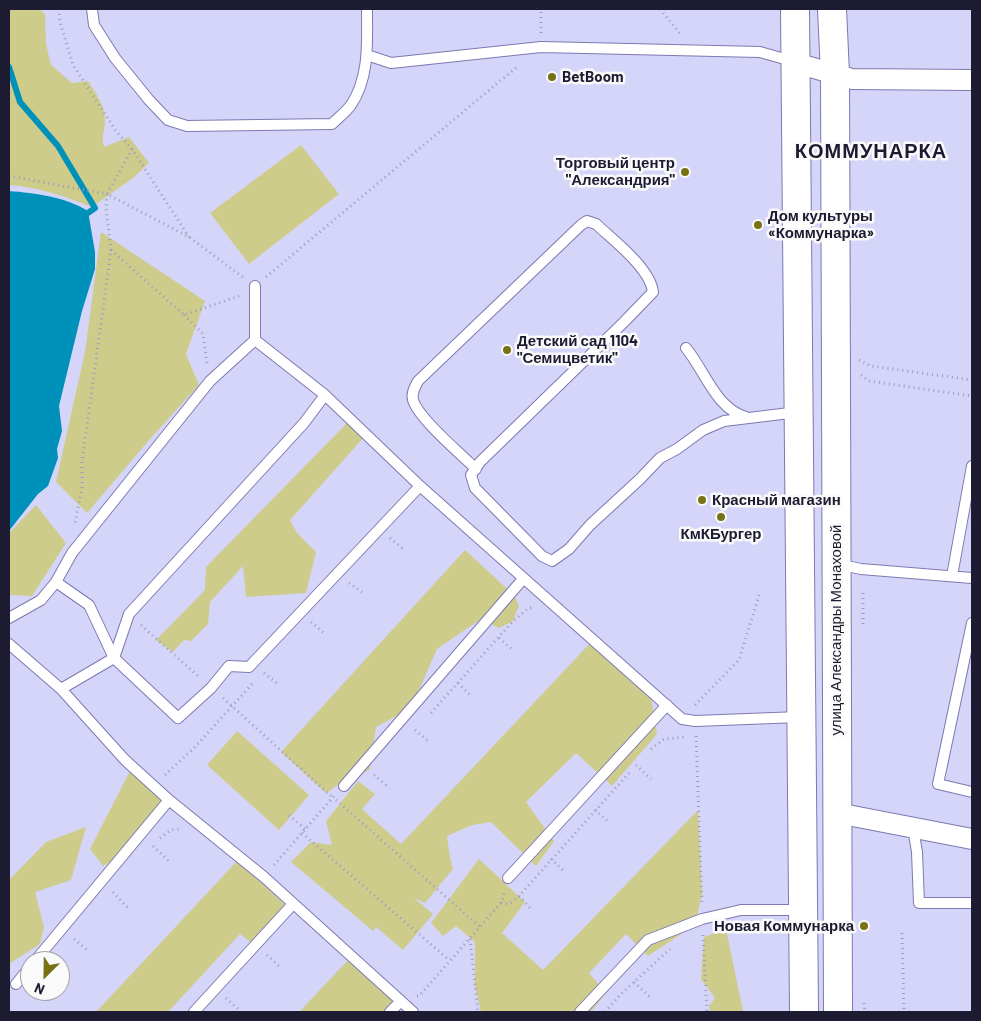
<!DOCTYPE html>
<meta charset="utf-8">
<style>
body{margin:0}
#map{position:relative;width:981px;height:1021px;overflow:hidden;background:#d5d5fa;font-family:Barlow,sans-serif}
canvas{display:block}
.frame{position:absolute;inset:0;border:10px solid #1d1b31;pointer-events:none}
.north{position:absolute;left:20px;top:951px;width:50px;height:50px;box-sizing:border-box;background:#fafafa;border:1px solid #a2a1aa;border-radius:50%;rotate:203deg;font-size:14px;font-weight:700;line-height:20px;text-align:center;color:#1d1b31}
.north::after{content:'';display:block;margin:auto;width:18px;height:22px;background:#777215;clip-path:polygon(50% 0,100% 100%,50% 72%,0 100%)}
</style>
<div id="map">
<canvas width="981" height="1021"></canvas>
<div class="frame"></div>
<div class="north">N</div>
</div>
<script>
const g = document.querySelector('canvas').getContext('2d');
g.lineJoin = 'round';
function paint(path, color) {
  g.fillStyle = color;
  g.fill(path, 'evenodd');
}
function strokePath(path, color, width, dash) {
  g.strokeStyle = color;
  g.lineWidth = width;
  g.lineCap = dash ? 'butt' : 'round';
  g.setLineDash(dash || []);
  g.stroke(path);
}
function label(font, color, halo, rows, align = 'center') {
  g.font = font + ' Barlow,sans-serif';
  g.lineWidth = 5;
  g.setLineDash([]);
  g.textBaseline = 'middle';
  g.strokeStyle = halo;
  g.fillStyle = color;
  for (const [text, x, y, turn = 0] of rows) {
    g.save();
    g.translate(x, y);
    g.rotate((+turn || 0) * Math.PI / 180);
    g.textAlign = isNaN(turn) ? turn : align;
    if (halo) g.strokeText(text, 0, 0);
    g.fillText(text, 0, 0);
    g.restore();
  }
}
const green = new Path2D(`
 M9,9H39L45,14L46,44L51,65L72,83L88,81C96,93 106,108 105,123C104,134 101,136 104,147L129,137L149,163L133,178L92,207C62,195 40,188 9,185Z
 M301,145L339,194L249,264L210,213Z
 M101,232L205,301L186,354L199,385L150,439L87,513L56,482L85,352Z
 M348,422L365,436L290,520L297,533L316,552L306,593L246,597L243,566L210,602L208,624L191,641L184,640L173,652L156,640L205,590L206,567Z
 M36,505L66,543L32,596L9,595V533Z
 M465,550L514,595L519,606L513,621L499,628L481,619L437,649L411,708L376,727L370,769L357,777L342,782L326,793L281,752Z
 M594,639L651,698L657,734L612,786L576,753L526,802L554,841L536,866L491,822L472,825L447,836L450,858L453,869L425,903L414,898L433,914L403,950L376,927L373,931L291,862L311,842L332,845L326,821L358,781L375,794L362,809L401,844Z
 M237,731L309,795L279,830L207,765Z
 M133,765L172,800L138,846L103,866L90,849Z
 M698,810L702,894L695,925L648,956L626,934L589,973L606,993L591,1012H481L475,985V942L456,926L443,936L431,923L479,859L525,902L502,933L543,970Z
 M86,827L71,880L35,892L44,927L40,944L9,964V880L46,842Z
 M238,860L285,905L254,945L240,934L168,1012H96Z
 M726,929L743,1011L710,1012L709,1006L715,998L701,979L704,937Z
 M350,958L395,999L385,1012H299Z`);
const water = new Path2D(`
 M9,191C35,193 66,197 88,211L95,252V269L82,311L59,406L62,431L57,449L58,458L48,486L38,494L9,531Z`);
const stream = new Path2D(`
 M9,67L20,102L58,146L95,208L82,217`);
const path = new Path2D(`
 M59,9L60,22L73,65L116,131L132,149L189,237
 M660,9L682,36
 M541,33V9
 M132,149L107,194L189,237L244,278
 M9,176L107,194L106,208L111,250L82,462V487L75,523
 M111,250L184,315L239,296
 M266,277L518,66
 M184,315L203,334L207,364
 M859,360L871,366L972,380
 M861,375L869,381L972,396
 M390,538L403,549
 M349,583L363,593
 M863,593V624
 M311,622L325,634
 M141,625L199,677
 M499,638L514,651
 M264,673L278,684
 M458,683L471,696
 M223,698L331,796
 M695,705L739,660L760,592
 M431,713L513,621L529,608L534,607
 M415,730L429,742
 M696,736L702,904
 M651,749L664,739L686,737
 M636,765L651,779
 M165,775L196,746L254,682
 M374,775L387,786
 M336,800L480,927
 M595,810L610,823
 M289,815L305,829
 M302,833L449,960
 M160,838L171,830L181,829
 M153,846L171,863
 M551,859L565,872
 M274,865L334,796
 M113,892L128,908
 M519,896L531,909
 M501,903L509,904L519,896L630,772
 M750,927L772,931
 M902,933L904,1012
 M703,935L707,1012
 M74,939L88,951
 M470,939L478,1012
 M267,955L279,966
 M634,982L651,998
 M39,991L45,996
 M417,996H419L501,903L505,891
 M226,998L239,1010
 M864,1003L865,1012
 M605,1012L622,993L670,949`);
const lane = new Path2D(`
 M92,9L94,25L115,58L149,100L168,120L187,126L332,124C338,118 346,112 351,105C370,77 367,40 367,9
 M367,55L391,63L541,47L760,52L795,62
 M255,286V340L325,395L420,486L682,719L695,721L800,717
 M686,348C705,371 716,409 746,417
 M476,469C460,453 419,419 413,400C411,393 415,387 418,381L581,225L587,221L596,224C614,241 650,268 653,292L624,322L480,462L471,475L475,488L542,556L552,561L569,549L590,525L640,479L660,458L677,449L703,430L724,421L798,412
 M837,564L861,569L972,578
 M952,576L972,466
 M56,582L89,605L114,658L178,718L211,688L229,666L249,667L420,486
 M9,618L41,600L56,582L72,553L210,381L255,340
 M972,623L938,784L972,792
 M9,644L61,689L125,760L169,800L264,877L413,1012
 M61,689L114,658L129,614L304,423L325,395
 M344,786L523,579
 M913,828L917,852L919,903H972
 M508,878L667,705
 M35,961L169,800
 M16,984L30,967
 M194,1012L293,904
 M390,1012L400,1002
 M580,1012L648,940L702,919L741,910H802`);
const street = new Path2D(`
 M796,63L852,79L972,80
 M837,813L972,839`);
const secondary = new Path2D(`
 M795,9L804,1012
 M832,9L835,74L838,1012`);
const markers = [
 [552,77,5,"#777215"],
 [685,172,5,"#777215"],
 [758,225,5,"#777215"],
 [507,350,5,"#777215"],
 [702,500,5,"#777215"],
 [721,517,5,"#777215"],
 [864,926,5,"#777215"]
];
const poiNames = [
 ["BetBoom",562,77],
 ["Торговый центр",675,163,"right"],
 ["\"Александрия\"",675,180,"right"],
 ["Дом культуры",768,216],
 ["«Коммунарка»",768,233],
 ["Детский сад 1104",517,341],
 ["\"Семицветик\"",517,358],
 ["Красный магазин",712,500],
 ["КмКБургер",721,534,"center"],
 ["Новая Коммунарка",854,926,"right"]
];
const streetNames = [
 ["улица Александры Монаховой",836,630,-90]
];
const districtNames = [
 ["КОММУНАРКА",871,151]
];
paint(green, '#cecc8b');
paint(water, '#0091ba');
strokePath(stream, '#0091ba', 6);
strokePath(lane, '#7d79b1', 12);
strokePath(street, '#7d79b1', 22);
strokePath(secondary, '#7d79b1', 30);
strokePath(path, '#9c9cbc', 3, [1, 4]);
strokePath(lane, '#fff', 10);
strokePath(street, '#fff', 20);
strokePath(secondary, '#fff', 28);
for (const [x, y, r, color] of markers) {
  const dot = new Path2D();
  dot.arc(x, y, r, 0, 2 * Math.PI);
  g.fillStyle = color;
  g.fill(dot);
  strokePath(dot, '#fafafa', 2);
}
label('bold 15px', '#1d1b31', '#fafafa', poiNames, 'left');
label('15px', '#1d1b31', '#fafafa', streetNames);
g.letterSpacing = '1px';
label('bold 20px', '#1d1b31', '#fafafa', districtNames);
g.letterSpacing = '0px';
</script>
